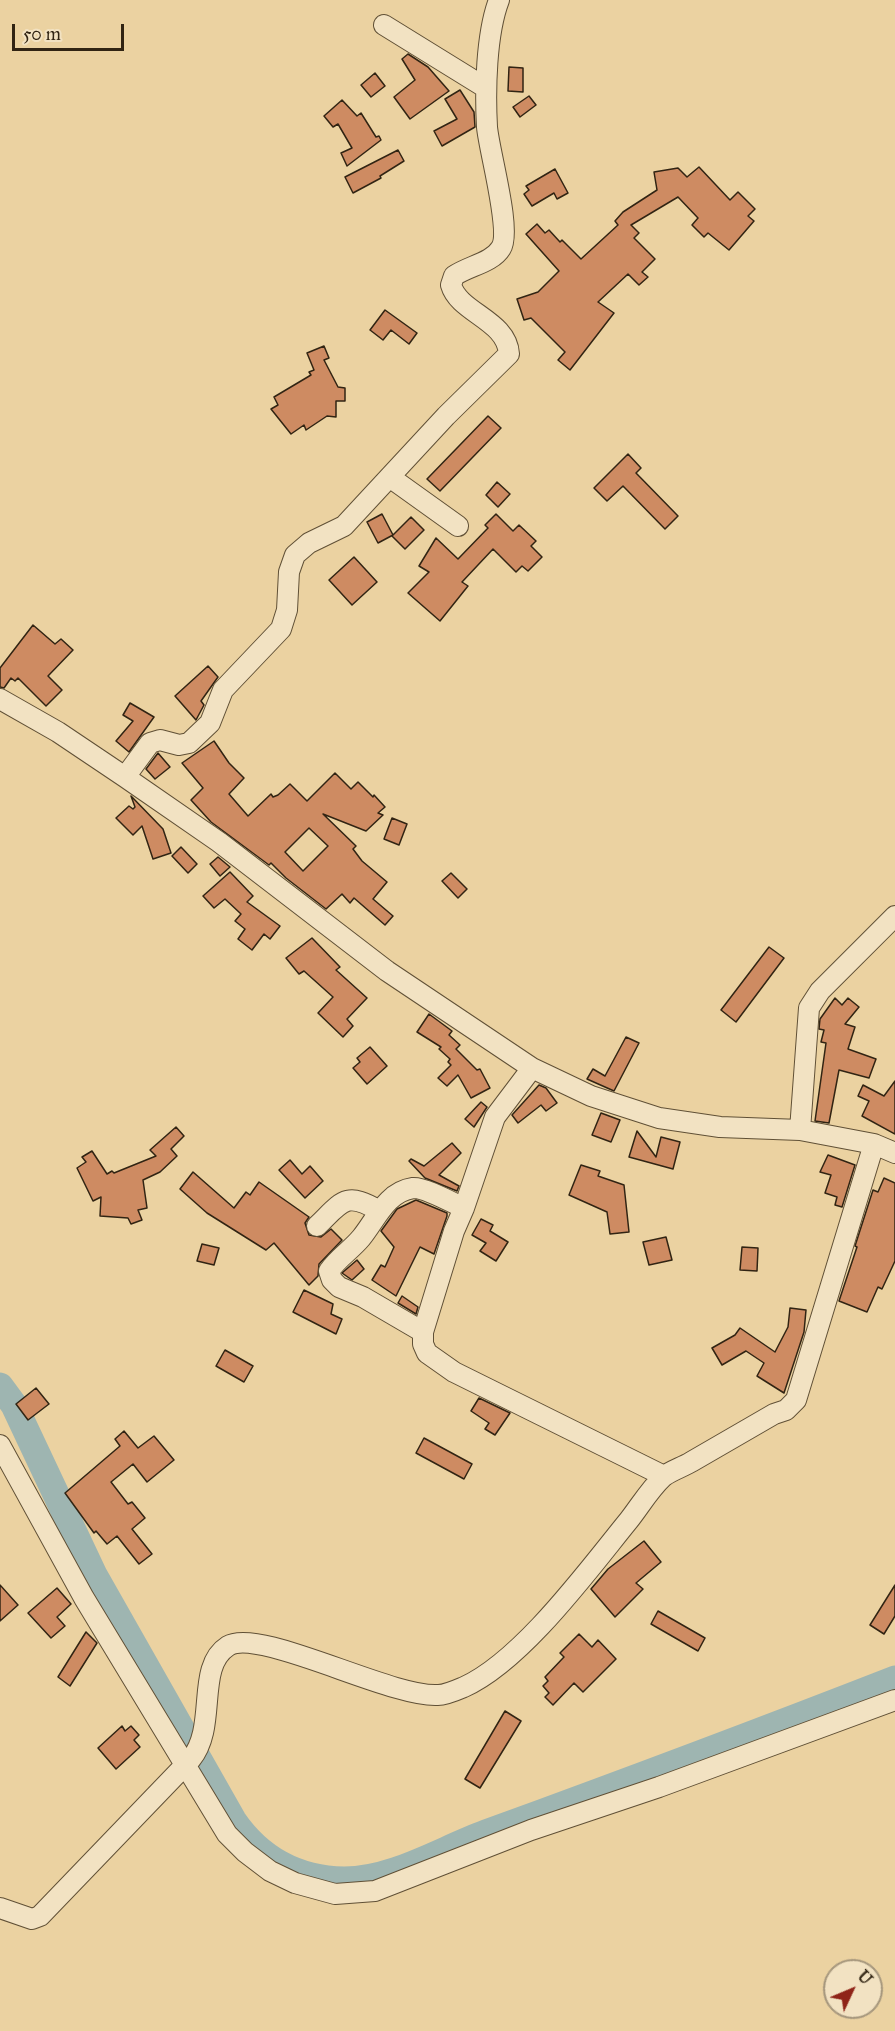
<!DOCTYPE html>
<style>
body{margin:0}
#map{position:relative;width:895px;height:2031px;overflow:hidden;background:#ebd2a1;font-family:"IM FELL Great Primer",serif}
canvas{display:block}
.north{position:absolute;left:823px;top:1959px;width:60px;height:60px;box-sizing:border-box;background:#f2e2c2;border:2px solid #a5967c;border-radius:50%;rotate:46deg;font-size:16px;font-weight:700;line-height:24px;text-align:center;color:#312413}
.north::after{content:'';display:block;margin:auto;width:21px;height:27px;background:#8f2418;clip-path:polygon(50% 0,100% 100%,50% 72%,0 100%)}
.scale{position:absolute;left:12px;top:24px;width:112px;height:27px;box-sizing:border-box;border:3px solid #312413;border-top:0;padding-left:8px;font-size:18px;line-height:21px;white-space:nowrap;color:#312413;-webkit-text-stroke:4px #f2e2c2;paint-order:stroke}
</style>
<div id="map">
<canvas width="895" height="2031"></canvas>
<div class="north">U</div>
<div class="scale">50 m</div>
</div>
<script>
const g = document.querySelector('canvas').getContext('2d');
g.lineJoin = 'round';
function strokePath(path, color, width, dash) {
  g.strokeStyle = color;
  g.lineWidth = width;
  g.lineCap = dash ? 'butt' : 'round';
  g.setLineDash(dash || []);
  g.stroke(path);
}
function paint(path, color) {
  g.fillStyle = color;
  g.fill(path, 'evenodd');
}
const river = new Path2D(`
 M0,1386L14,1405L94,1575L233,1820C259,1858 297,1879 344,1880C393,1880 440,1850 486,1833C623,1783 759,1732 895,1679`);
const building = new Path2D(`
 M408,54L428,67L449,91L410,119L394,97L415,80L402,59Z
 M509,67L523,68V92L508,91Z
 M375,73L385,86L371,97L361,85Z
 M460,90L474,112L475,127L442,146L434,131L457,119L445,99Z
 M529,96L536,105L520,117L513,107Z
 M342,100L357,116L361,113L376,137L379,136L381,140L347,166L341,153L352,148L338,124L333,127L324,116Z
 M398,150L404,161L380,176L381,178L353,193L345,177Z
 M699,167L730,200L738,192L755,209L748,216L754,221L729,250L708,233L704,237L692,225L698,218L678,197L631,225L639,233L634,238L655,259L642,272L648,277L639,285L628,274L598,302L614,313L570,370L558,360L565,352L531,318L524,320L517,299L538,292L559,271L526,234L537,224L545,233L549,230L560,242L562,240L581,259L618,225L615,221L623,212L657,190L654,172L678,168L687,177Z
 M555,169L568,193L557,199L554,193L532,206L524,194L529,190L526,186Z
 M385,310L417,333L409,344L391,330L383,340L370,330Z
 M324,346L329,358L324,360L338,387L345,388V401H336V417L327,416L306,430L304,425L291,434L271,409L278,405L274,397L311,375L309,372L314,370L307,353Z
 M488,416L501,428L440,491L427,479Z
 M628,454L641,468L636,473L678,516L665,529L623,486L607,501L594,488Z
 M497,482L510,494L498,507L486,495Z
 M382,514L393,535L378,543L367,522Z
 M496,514L513,531L519,525L536,541L531,546L542,557L528,571L522,566L516,572L493,549L462,582L468,586L440,621L408,593L429,572L419,566L436,538L458,559L488,528L485,525Z
 M411,517L424,530L405,549L392,536Z
 M354,557L377,582L352,605L329,580Z
 M33,625L55,644L61,639L73,650L48,676L62,690L46,706L18,678L15,681L11,678L4,688L0,687V668Z
 M208,666L218,677L201,701L204,705L196,720L175,696Z
 M130,703L154,717L129,752L116,741L133,721L123,715Z
 M214,741L229,763L244,778L229,794L248,816L271,794L273,797L278,795L290,784L307,801L335,773L351,789L358,782L373,797L374,795L385,807L378,813L383,815L366,831L323,814L356,846L353,849L362,861L387,882L373,899L393,916L385,925L354,898L350,903L342,894L326,909L286,878L271,863L269,865L211,822L191,800L203,788L182,763ZM309,828L328,846L303,871L285,852Z
 M158,753L170,767L155,779L146,769Z
 M131,796L163,829L171,853L153,859L142,826L133,835L116,818L129,806L133,809L135,807Z
 M392,818L407,824L399,845L384,839Z
 M181,847L197,864L188,873L172,856Z
 M218,857L230,867L220,876L210,864Z
 M230,872L253,896L247,902L280,926L270,939L264,934L252,950L238,939L245,929L235,921L241,914L225,899L214,908L203,896Z
 M451,873L467,889L458,898L442,881Z
 M312,938L340,967L336,970L367,998L347,1019L353,1026L343,1037L318,1013L333,997L304,971L299,974L286,958Z
 M769,947L784,958L736,1022L721,1010Z
 M835,998L842,1005L848,998L859,1007L845,1024L855,1027L848,1049L876,1059L869,1078L839,1070L829,1123L815,1121L826,1043L821,1042L824,1030L819,1029L820,1019Z
 M429,1014L452,1031L449,1035L460,1045L456,1049L477,1070L480,1069L490,1088L471,1098L458,1075L447,1086L438,1078L451,1065L448,1062L450,1059L439,1049L441,1047L417,1032Z
 M626,1037L639,1043L614,1091L587,1079L593,1069L605,1076Z
 M370,1047L387,1066L367,1084L353,1068L360,1062L357,1058Z
 M895,1081V1134L862,1116L869,1101L858,1096L863,1085L884,1096Z
 M539,1085L546,1088L557,1103L546,1111L541,1105L518,1123L512,1115Z
 M481,1102L487,1107L474,1127L465,1119Z
 M601,1113L620,1120L611,1142L592,1135Z
 M176,1127L184,1136L171,1149L177,1156L160,1172L143,1180L147,1208L138,1210L142,1220L131,1224L128,1218L100,1216L101,1197L93,1201L77,1168L86,1162L82,1157L92,1151L107,1174L112,1171L114,1173L156,1156L150,1150Z
 M637,1131L656,1157L661,1137L680,1142L673,1169L629,1157Z
 M452,1143L461,1153L439,1175L459,1186L457,1191L425,1178L409,1161L411,1159L424,1166Z
 M828,1155L855,1165L842,1207L835,1205L837,1197L825,1193L831,1175L820,1172Z
 M290,1160L302,1174L310,1166L323,1181L305,1198L279,1170Z
 M581,1165L600,1171L598,1176L624,1185L629,1232L610,1234L607,1212L569,1195Z
 M193,1172L234,1208L246,1192L250,1195L259,1182L309,1217L305,1223L309,1235L321,1237L331,1229L342,1240L319,1264L318,1276L309,1285L274,1243L266,1250L207,1213L180,1189Z
 M884,1178L895,1183V1261L882,1289L878,1287L867,1312L839,1301L857,1247L855,1246L873,1190L878,1192Z
 M416,1200L447,1213V1216L434,1254L420,1247L396,1296L372,1280L381,1265L385,1267L394,1247L381,1231L397,1209Z
 M481,1219L493,1225L490,1231L508,1242L496,1261L480,1251L486,1243L472,1235Z
 M666,1237L672,1260L649,1265L643,1242Z
 M202,1244L219,1248L214,1265L197,1261Z
 M742,1247L758,1248L757,1271L740,1270Z
 M357,1260L364,1269L352,1280L342,1273Z
 M304,1290L333,1304L331,1314L342,1319L336,1334L293,1312Z
 M402,1296L418,1307L416,1314L398,1303Z
 M790,1308L806,1310L804,1332L784,1393L757,1376L764,1363L746,1351L722,1365L712,1348L735,1335L740,1328L775,1352L788,1327Z
 M225,1350L253,1366L244,1382L216,1366Z
 M36,1388L49,1404L28,1420L16,1404Z
 M479,1398L510,1413L495,1435L485,1429L489,1423L471,1411Z
 M124,1431L138,1448L154,1436L174,1460L147,1482L133,1464L111,1482L128,1504L132,1502L145,1518L132,1529L152,1554L139,1564L117,1536L107,1544L96,1531L94,1533L65,1493L120,1446L115,1439Z
 M424,1438L472,1464L464,1479L416,1453Z
 M644,1541L661,1562L636,1583L643,1589L615,1617L591,1589L608,1569Z
 M0,1585L18,1605L0,1621Z
 M895,1585V1616L884,1634L870,1625Z
 M57,1588L71,1604L57,1617L65,1626L51,1638L28,1613Z
 M658,1611L705,1638L698,1651L651,1624Z
 M86,1632L97,1643L70,1686L58,1677Z
 M579,1634L592,1647L598,1640L616,1659L583,1692L574,1683L553,1705L545,1697L549,1693L543,1686L548,1681L545,1677L564,1657L560,1653Z
 M505,1711L521,1721L480,1788L465,1779Z
 M122,1726L125,1731L131,1726L139,1735L134,1740L140,1747L116,1769L98,1748Z`);
const minor = new Path2D(`
 M384,25L486,88
 M391,478L458,526
 M0,699L58,732L125,777L219,842L387,971L532,1068L591,1096L659,1118L720,1127L800,1130L874,1144L895,1153
 M125,777L150,743L160,740L179,745L189,743L210,723L223,690L281,629L287,610L289,572L295,555L309,543L344,526L446,416L509,354C507,320 459,313 451,285L454,276C468,266 492,263 501,248C512,231 489,151 487,127C485,91 486,34 499,0
 M532,1068L495,1117L464,1208L454,1231L423,1332V1344L427,1353L454,1372L664,1476
 M800,1130L809,1008L820,991L895,916
 M317,1226C342,1202 345,1191 378,1210
 M423,1332L363,1297L339,1287L332,1280L329,1271C338,1258 351,1250 361,1238C376,1220 386,1192 413,1188C424,1187 453,1203 464,1208
 M0,1445L84,1598L227,1834L245,1852L270,1871L295,1883L335,1894L375,1891L531,1830L659,1787L895,1700
 M0,1908L32,1919L40,1916L191,1759C218,1726 195,1667 228,1646C259,1627 391,1698 438,1695C446,1695 457,1690 464,1687C522,1661 589,1569 629,1520C640,1506 650,1489 663,1477C670,1471 683,1467 691,1462C719,1446 746,1430 774,1414L786,1410L796,1400L874,1144`);
strokePath(river, '#9eb5b1', 27);
paint(building, '#ce8b62');
strokePath(building, '#312413', 1.5);
strokePath(minor, '#605036', 22);
strokePath(minor, '#f2e2c2', 20);
</script>
